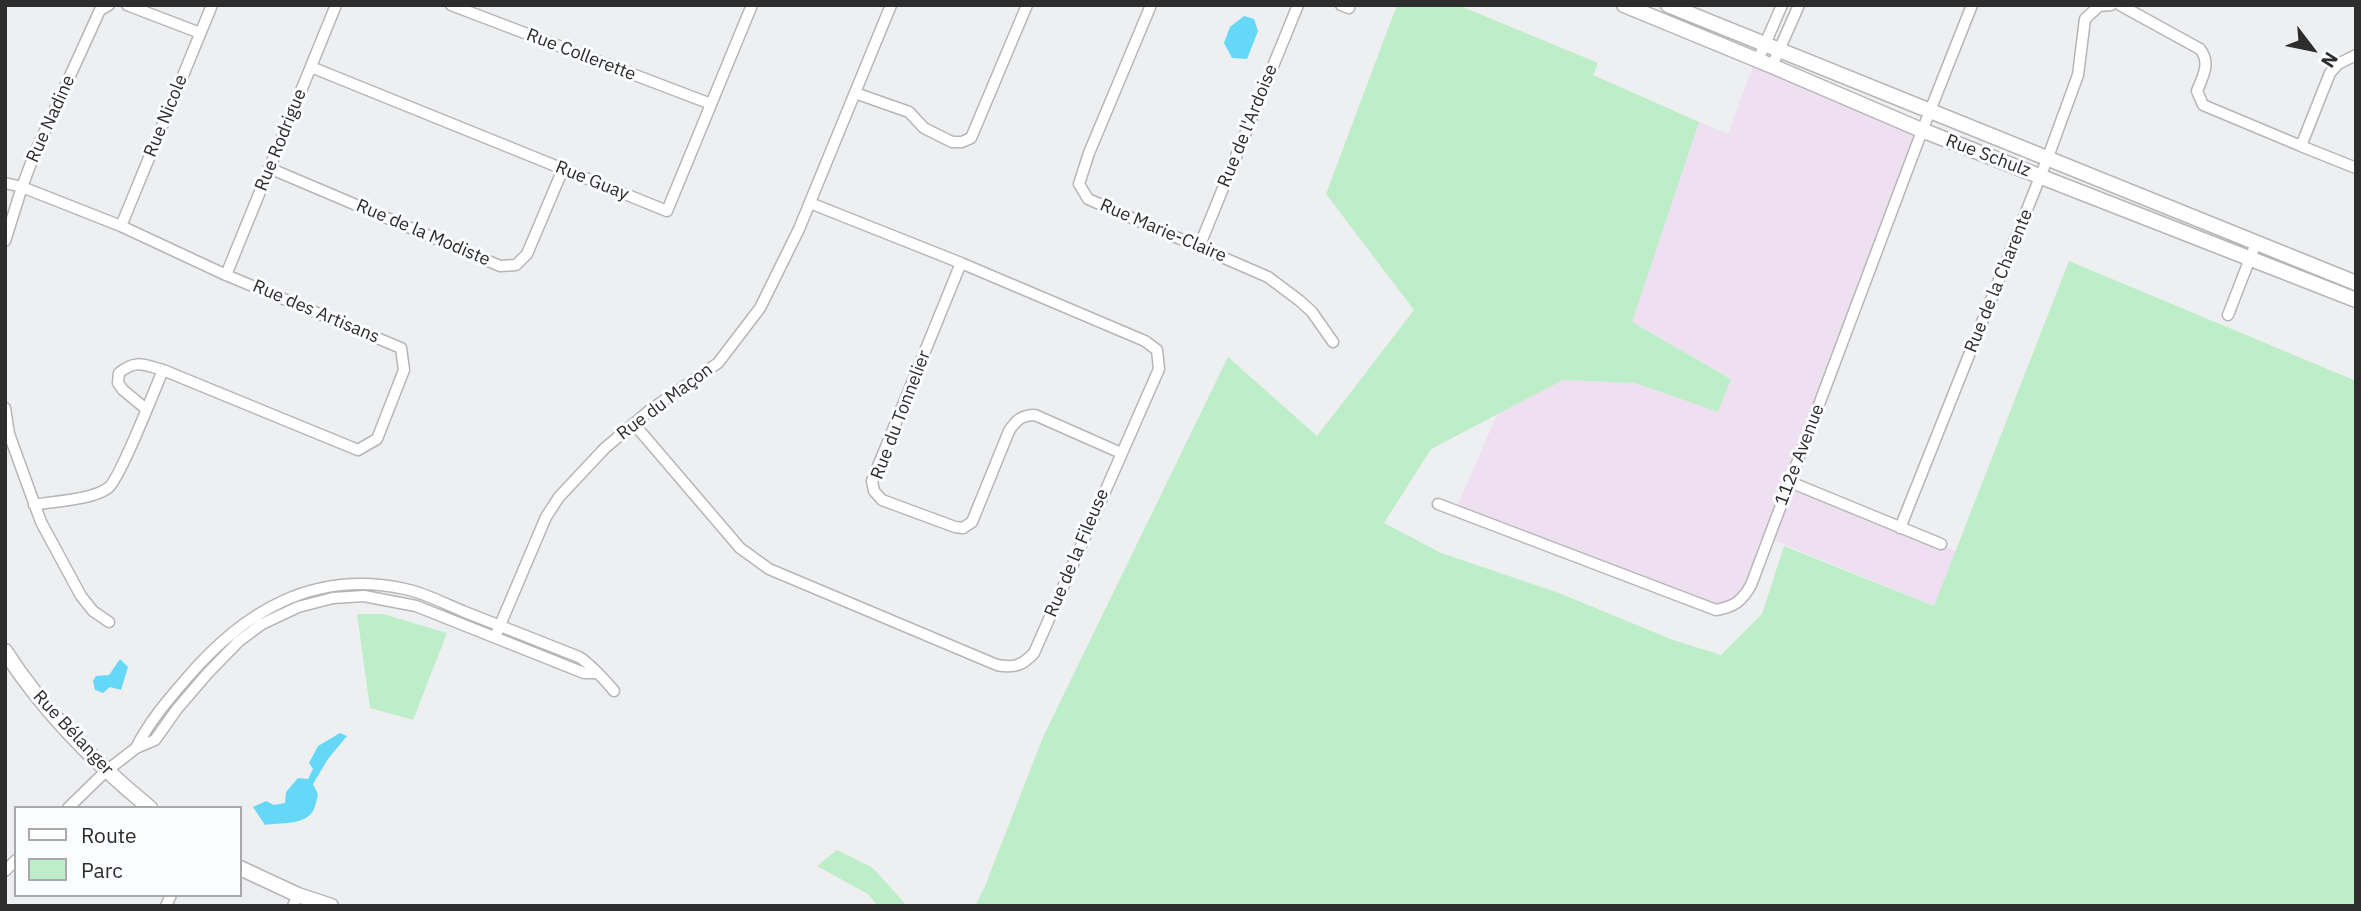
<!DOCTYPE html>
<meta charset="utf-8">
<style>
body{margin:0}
#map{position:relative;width:2361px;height:911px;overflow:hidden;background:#eeeff0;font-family:"IBM Plex Sans",sans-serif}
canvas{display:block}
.frame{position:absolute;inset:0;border:7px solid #2d2d2e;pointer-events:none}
.legend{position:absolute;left:14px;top:806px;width:228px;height:91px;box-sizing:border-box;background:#fbfcfe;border:2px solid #a9a9ab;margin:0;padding:9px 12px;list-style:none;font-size:21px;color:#2d2d2e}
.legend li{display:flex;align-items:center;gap:14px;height:35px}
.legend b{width:35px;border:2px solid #a9a9ab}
.north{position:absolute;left:2277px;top:14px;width:70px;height:70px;-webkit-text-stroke:5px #fbfcfe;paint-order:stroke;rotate:122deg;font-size:19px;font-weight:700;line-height:28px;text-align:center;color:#2d2d2e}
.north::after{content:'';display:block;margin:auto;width:24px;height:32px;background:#2d2d2e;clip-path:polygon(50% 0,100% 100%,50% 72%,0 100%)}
</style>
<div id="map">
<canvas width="2361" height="911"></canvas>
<div class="frame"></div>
<ul class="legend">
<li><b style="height:9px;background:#fff"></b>Route</li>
<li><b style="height:19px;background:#beedc9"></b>Parc</li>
</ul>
<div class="north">N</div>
</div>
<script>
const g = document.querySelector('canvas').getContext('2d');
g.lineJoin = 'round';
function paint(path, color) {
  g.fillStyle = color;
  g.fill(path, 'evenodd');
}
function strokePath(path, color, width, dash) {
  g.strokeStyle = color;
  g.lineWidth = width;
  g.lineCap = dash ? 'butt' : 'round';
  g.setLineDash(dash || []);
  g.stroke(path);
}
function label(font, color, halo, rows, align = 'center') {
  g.font = font + ' "IBM Plex Sans",sans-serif';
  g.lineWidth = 6;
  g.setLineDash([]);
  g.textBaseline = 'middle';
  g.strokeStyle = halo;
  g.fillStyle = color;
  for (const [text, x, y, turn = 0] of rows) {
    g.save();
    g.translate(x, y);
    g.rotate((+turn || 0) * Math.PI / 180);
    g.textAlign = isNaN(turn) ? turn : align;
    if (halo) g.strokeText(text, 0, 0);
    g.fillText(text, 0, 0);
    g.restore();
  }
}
const education = new Path2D(`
 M1754,63L1917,132L1820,382L1789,481L1957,552L1934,606L1769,538L1751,585L1727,605H1713L1457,507L1497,415L1563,380L1635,383L1718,412L1731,378L1631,322L1699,122L1728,134Z`);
const green = new Path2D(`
 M1397,5H1458L1598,63L1593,75L1699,122L1632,322L1731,379L1718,412L1635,383L1563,380L1431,449L1384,523L1441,553L1559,593L1673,640L1721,655L1762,614L1784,546L1934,606L2069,261L2356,381V906H975L985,886L1043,737L1228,357L1317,436L1414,310L1326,194Z
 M357,614H383L447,633L413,720L370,708Z
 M837,850L873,868L907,906H878L868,894L817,866Z`);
const water = new Path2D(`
 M1244,16L1254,19L1258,31L1247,59L1232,58L1224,43L1230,27Z
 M120,659L128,667L121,690L110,687L103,693L95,690L93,681L96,676L109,675Z
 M340,733L347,736L328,759L313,784L318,794C317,798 316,806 313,811C304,826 280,822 265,825L253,807L266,801L274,805L285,803L286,792L298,778L308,779L313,769L309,763L318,746Z`);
const minor = new Path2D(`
 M127,5L200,33
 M451,5L711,104
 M1151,5L1089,153L1079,184L1088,199L1268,277L1300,301L1312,312L1333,342
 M1341,5L1349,8
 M2120,5L2200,49C2211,63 2203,76 2197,91L2203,105L2301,146
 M2356,55L2338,64L2330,73L2301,146L2356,168
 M1758,60L1782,5
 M1772,66L1799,5
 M311,67L667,211L752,5
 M855,93L909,112L924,128L952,142H962L971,138L1027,5
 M269,168L500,266L516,265L527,254L563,169
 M5,183L22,187L121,226L226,275L401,348L404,370L377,439L358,450L163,370C155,389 119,481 108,488C92,500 55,501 34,505
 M121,226L212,5
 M5,241L22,187L34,155L100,10L109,5
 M1199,247L1298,5
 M961,263L872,481L874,491L882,500L955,527L963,528L972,522L1009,431C1016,420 1022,415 1035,415L1121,453
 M226,275L336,5
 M2228,315L2256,243
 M5,408L9,434L41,522L81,596L93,611L109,622
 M146,409L123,390L118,383L119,373C136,359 144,365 163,370
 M634,424L740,548L769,569L997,665C1014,668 1022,666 1034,653L1159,369L1157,350L1145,341L961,263L810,203
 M1790,482L1941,544
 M1438,504L1716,610C1734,607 1742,601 1751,585L1922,131L1972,5
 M1900,528L2048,157L2078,75L2085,19L2099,6L2111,5
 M495,637L546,517L559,497L605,448L650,410L718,363L760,308L799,229L891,5
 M136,748C149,722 167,701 186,679C243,612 313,569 405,589C425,593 445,604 465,612C503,627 541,642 579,657C588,662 607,682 614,691
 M68,808L105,772L136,748L155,740L177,709L207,674L239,641L262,624L298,607L333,598L364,596L416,606L584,673H595
 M5,871L16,860
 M166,906L171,895
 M293,906L298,895`);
const tertiary = new Path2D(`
 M1624,5L1772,66L1919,129L2356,300
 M1668,5L2356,283
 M5,651C44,712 94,762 150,808
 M240,868L298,895L331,906`);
const streetNames = [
 ["Rue Collerette",581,55,21],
 ["Rue Nicole",166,116,-68],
 ["Rue Nadine",51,119,-66],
 ["Rue de l'Ardoise",1248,126,-68],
 ["Rue Rodrigue",281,140,-68],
 ["Rue Schulz",1988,156,21],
 ["Rue Guay",592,181,22],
 ["Rue Marie-Claire",1163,231,23],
 ["Rue de la Modiste",423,233,23],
 ["Rue de la Charente",1999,281,-68],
 ["Rue des Artisans",316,312,23],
 ["Rue du Maçon",665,402,-37],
 ["Rue du Tonnelier",901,415,-69],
 ["112e Avenue",1800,455,-69],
 ["Rue de la Fileuse",1077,553,-67],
 ["Rue Bélanger",73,733,47]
];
paint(education, '#eedff1');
paint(green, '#beedc9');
paint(water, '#65d8f8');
strokePath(minor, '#b6b6b8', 13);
strokePath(tertiary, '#b6b6b8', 17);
strokePath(minor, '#fff', 10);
strokePath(tertiary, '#fff', 14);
label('18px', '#2d2d2e', '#fbfcfe', streetNames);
</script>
